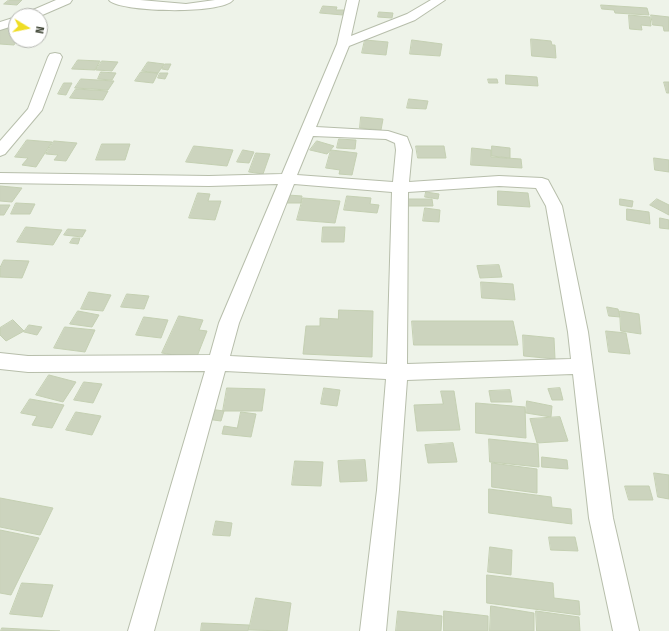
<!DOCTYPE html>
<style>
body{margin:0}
#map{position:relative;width:669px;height:631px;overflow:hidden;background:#eef3e9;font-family:"Fira Sans",sans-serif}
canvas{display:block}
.north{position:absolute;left:8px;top:8px;width:40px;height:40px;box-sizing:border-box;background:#fff;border:1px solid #b3b5af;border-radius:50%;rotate:100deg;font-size:11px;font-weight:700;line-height:16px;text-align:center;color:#414737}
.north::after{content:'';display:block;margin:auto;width:14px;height:18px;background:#efdd24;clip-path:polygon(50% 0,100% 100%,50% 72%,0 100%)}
</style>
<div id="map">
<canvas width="669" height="631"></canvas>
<div class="north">N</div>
</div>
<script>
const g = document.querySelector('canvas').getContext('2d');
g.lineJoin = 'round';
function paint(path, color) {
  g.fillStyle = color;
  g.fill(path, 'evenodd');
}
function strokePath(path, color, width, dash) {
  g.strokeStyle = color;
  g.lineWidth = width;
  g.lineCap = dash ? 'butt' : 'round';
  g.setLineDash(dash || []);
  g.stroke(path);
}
const building = new Path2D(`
 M9,0H22L17,5L4,4Z
 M601,5L647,8L649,15L615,13L614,10L602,9Z
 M323,6L337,7L336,10H344L343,15L320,13Z
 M379,12L393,13L392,18L378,17Z
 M629,15L650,17L651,26L641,25L642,30L630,29Z
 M651,15L669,17V31H664L663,26L653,25Z
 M0,28L16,29L17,40L14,45L0,44Z
 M531,39L551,41L552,45H555L556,58L532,56Z
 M365,40L388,42L386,55L362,53Z
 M412,40L442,44L440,56L410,54Z
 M78,60L100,61L95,70L72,69Z
 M102,61L118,62L112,71L96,70Z
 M148,62L164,64L158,73L142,71Z
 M165,64H171L168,70L162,69Z
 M101,72L116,73L112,80L98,79Z
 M141,72L158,73L153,83L135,81Z
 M160,73H168L165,79L158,78Z
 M506,75L537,77L538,86L506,84Z
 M81,79L114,81L108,90L75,88Z
 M488,79H497L498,83H489Z
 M664,82H669V93H667Z
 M64,83H72L66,95L58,94Z
 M76,89L108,91L103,100L70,98Z
 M409,99L428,101L426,109L407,108Z
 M361,117L383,119L381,130L360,128Z
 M339,139L356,140L355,149L337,148Z
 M27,140L52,142L36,167L22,165L28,158L15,157Z
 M54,141L77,143L66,161L54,160L58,155L46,154Z
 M317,141L334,146L327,154L310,150Z
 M102,144H130L125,160H96Z
 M194,146L233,150L227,166L186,162Z
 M416,146H444L446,158H418Z
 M492,146L510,148V158L492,156Z
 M472,148L491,150V157L521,159L522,168L471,165Z
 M243,150L254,152L249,163L237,162Z
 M331,150L357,153L352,175L339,174L340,170L326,168Z
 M256,153L270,154L263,174L249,172Z
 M654,158L669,160V172L655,170Z
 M0,186L22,188L12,202L0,201Z
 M498,191L528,193L530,207L498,205Z
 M426,192L439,194L438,199L425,197Z
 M198,193L210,194L208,201H221L215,220L189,218Z
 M288,195L302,196L301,203H287Z
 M347,196L371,198L370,204L379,205L377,213L344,210Z
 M303,198L340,201L335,223L297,220Z
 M397,199H432L433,206H397Z
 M620,199L633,201L632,207L620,205Z
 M657,199L669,205V215L650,205Z
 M16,203L35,204L30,214H11Z
 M0,205H10L4,215H0Z
 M425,208L440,210L439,222L423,221Z
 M627,209L649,212L650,224L627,220Z
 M660,218L669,220V229L660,228Z
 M26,227L62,230L53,245L17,242Z
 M323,227H345L344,242H322Z
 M68,229L86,230L82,237L64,235Z
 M73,238H80L78,244L70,243Z
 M4,260L29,261L22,278L0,277V268Z
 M499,265L502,277L480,278L477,266Z
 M481,282L513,284L515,300L482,298Z
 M89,292L111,295L103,311L81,309Z
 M127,294L149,296L144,309L121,307Z
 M607,307L618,309L620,317L609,316Z
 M339,310L373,311L372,357L303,354L306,326H320V318L338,319Z
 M78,311L99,315L92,327L70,324Z
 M620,311L639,314L641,334L621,331Z
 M179,316L203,320L199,330L207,331L196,359L162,353Z
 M144,317L168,320L161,338L136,335Z
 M13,320L24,331L6,341L0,335V328Z
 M412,321H513L518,345H414Z
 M29,325L42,327L37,335L24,332Z
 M65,327L95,330L85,352L54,348Z
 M606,331L626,333L630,354L609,352Z
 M523,335L554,338L555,359L524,356Z
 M49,375L76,382L63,402L36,395Z
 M84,382L102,384L93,403L74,400Z
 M227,388L265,389L262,411H223Z
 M324,388L340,390L337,406L321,404Z
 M560,388L563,400H552L548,389Z
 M510,390L512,402H491L489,391Z
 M441,391H454L460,430L417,431L414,405L443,404Z
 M30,399L64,405L52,428L32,425L37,416L21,413Z
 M527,401L552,406L551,417L526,413Z
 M476,403L525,407L526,438L476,433Z
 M209,409L224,411L221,421L206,419Z
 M76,412L101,416L92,435L66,430Z
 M241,412L256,414L251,437L222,434L224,426L237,428Z
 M560,417L568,441L537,443L530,419Z
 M489,439L538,444L539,467L490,462Z
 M453,443L457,462L428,463L425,445Z
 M542,457L567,460L568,469L542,467Z
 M365,460L367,481L340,482L338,461Z
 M295,461L323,462L321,486L292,485Z
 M492,463L537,469V493L492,487Z
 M654,473L669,475V499L658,497Z
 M625,486H649L653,500H629Z
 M489,489L551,497L552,507L571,509L572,524L489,513Z
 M0,498L53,508L40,535L0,527Z
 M216,521L232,523L230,536L213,535Z
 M0,530L39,538L11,595L0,593Z
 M549,537H575L578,551L551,550Z
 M490,547L512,550L511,575L488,572Z
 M487,575L553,583L554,598L579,601L580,615L487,603Z
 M22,583L53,585L42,617L10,614Z
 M256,598L291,603L287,631L249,630Z
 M491,606L534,613V631H490Z
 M398,611L442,616L441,631H396Z
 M444,611L488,616V631H444Z
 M536,611L579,617L580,631H537Z
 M202,623L249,625L248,631H201Z
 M2,628L60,631H1Z`);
const minor = new Path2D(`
 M56,0H72L70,3L40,16H24L26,13Z
 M109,0H140L186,4L215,0H233C222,15 117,12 109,0Z
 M347,0H359L351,36L407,14L431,0H445L415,20L349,46L316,127L388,131L407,137L412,150L409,182L499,176L542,178L548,180L562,206L588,332L613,518L639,631H613L589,518L573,374L407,380L399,490L386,631H360L377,490L386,379L225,371L154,631H128L205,371L28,372L0,369V353L28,356L210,355L219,323L278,184L209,186L0,183V173L209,176L282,174L337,44ZM313,136L386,139L395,143L396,150L393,182L297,175ZM294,184L392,192L387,364L230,356L239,323ZM499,186L536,188L546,206L568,332L571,359L407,364L408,192Z
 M16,17V25L0,30V22Z
 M55,53L60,54L62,57L42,110L5,154L0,156V141L28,109L48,57L50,54Z`);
paint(building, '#ccd4be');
strokePath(building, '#c4cfb2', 1);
strokePath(minor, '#b7beab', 2);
paint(minor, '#fff');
</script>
